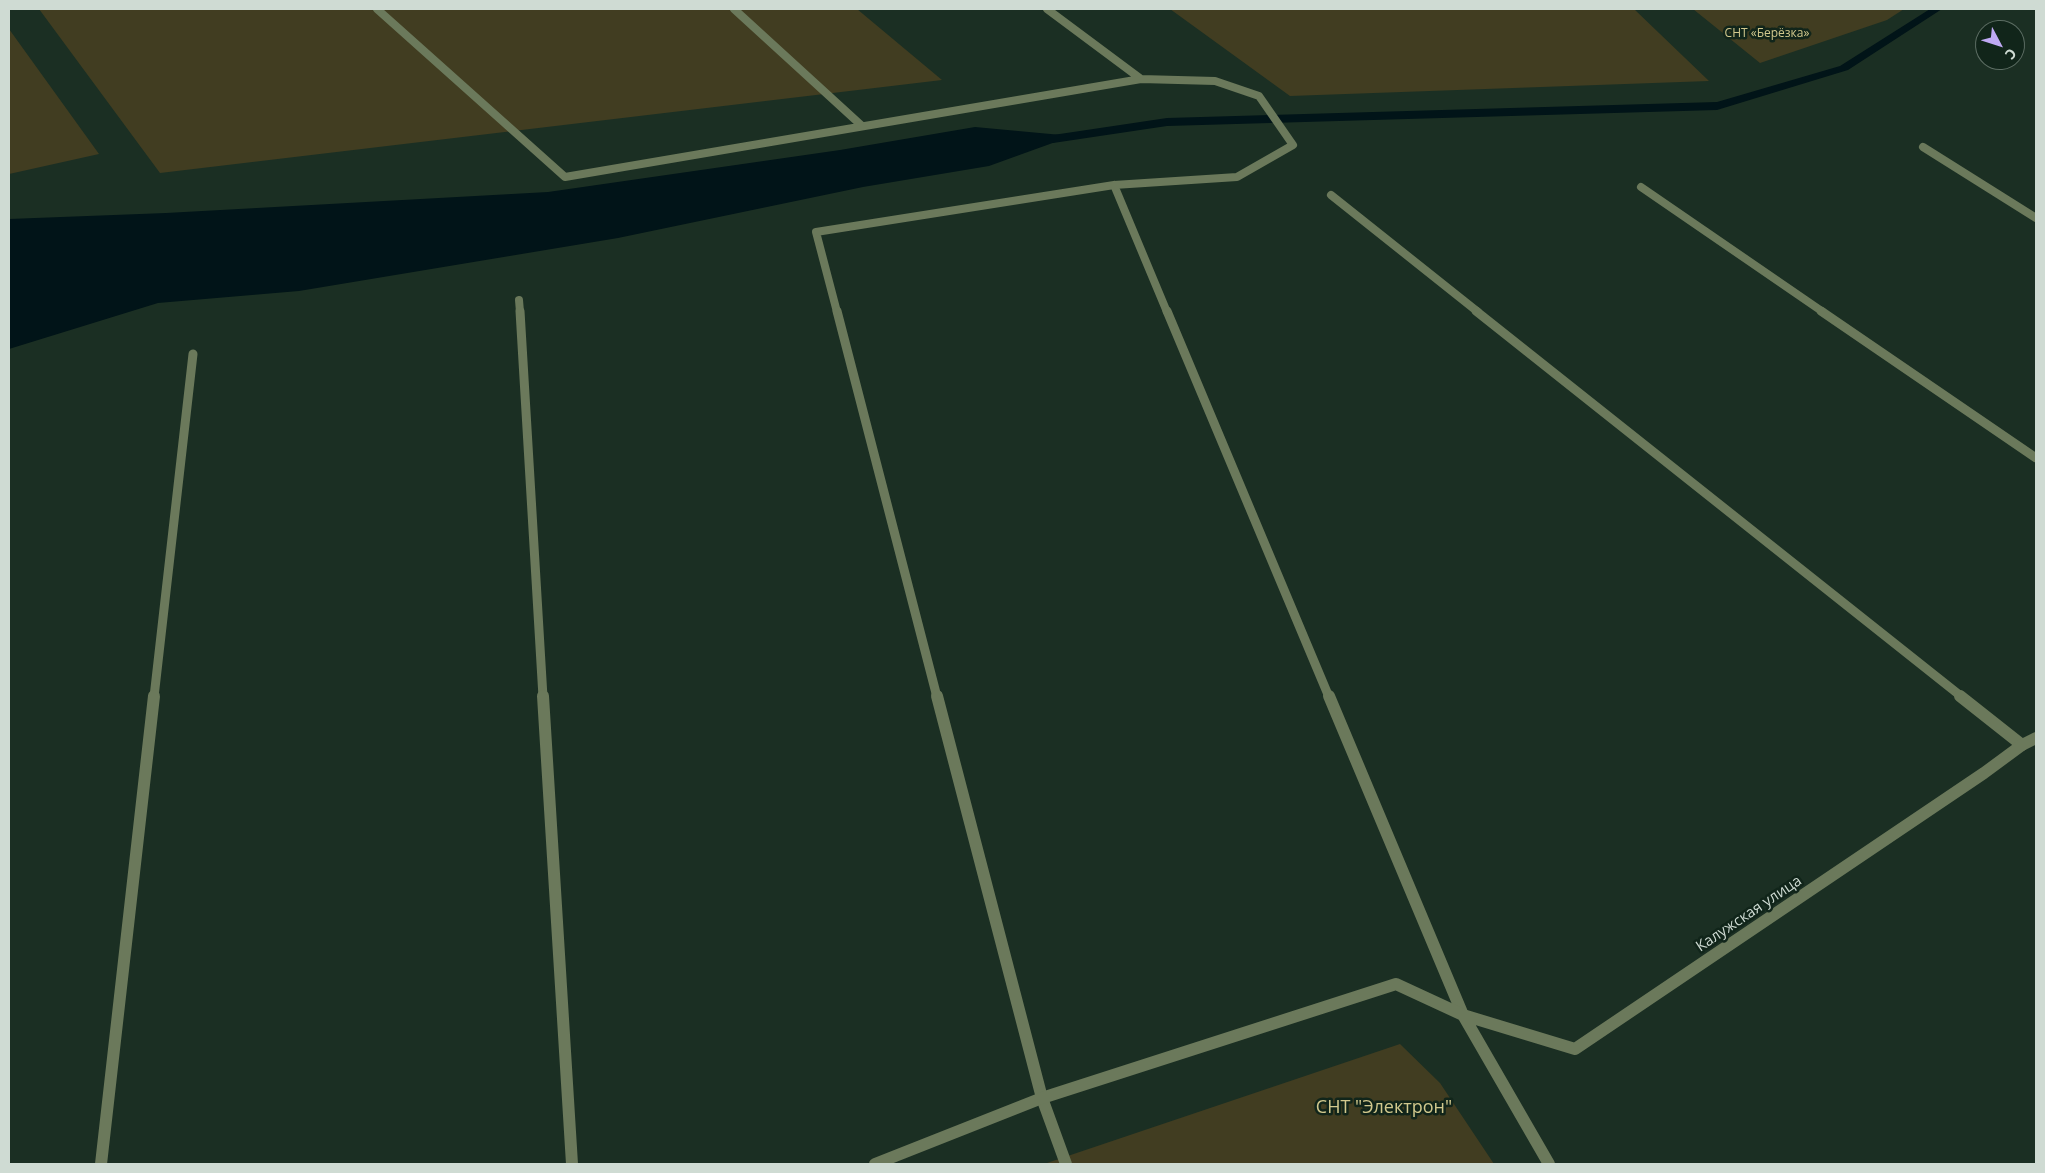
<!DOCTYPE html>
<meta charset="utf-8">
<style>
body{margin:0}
#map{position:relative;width:2045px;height:1173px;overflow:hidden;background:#1b2f23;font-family:"Open Sans",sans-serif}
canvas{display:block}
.frame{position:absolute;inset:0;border:10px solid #cfdbd3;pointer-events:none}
.north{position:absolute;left:1975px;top:20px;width:50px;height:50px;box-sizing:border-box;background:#11251a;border:1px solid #5d6e64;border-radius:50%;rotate:130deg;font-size:14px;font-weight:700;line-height:20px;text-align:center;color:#cfdbd3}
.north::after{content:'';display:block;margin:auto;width:18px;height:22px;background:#bfa9f4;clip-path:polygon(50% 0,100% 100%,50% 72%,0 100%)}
</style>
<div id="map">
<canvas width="2045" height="1173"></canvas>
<div class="frame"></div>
<div class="north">С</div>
</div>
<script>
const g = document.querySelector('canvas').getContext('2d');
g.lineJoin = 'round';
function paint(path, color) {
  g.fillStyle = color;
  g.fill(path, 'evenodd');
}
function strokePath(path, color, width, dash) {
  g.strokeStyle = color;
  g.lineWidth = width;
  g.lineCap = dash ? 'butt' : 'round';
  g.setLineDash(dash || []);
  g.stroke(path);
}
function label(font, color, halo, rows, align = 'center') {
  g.font = font + ' "Open Sans",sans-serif';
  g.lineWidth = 5;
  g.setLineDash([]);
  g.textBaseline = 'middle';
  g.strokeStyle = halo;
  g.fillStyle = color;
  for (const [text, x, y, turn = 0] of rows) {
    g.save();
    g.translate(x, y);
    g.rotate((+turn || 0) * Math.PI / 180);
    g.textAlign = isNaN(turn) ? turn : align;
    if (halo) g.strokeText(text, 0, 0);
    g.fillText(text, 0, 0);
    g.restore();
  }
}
const green = new Path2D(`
 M39,9H857L942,80L160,173Z
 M1170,9H1634L1709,81L1290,96Z
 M1693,9H1904L1887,20L1760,63Z
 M9,29L99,154L9,174Z
 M1400,1044L1440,1083L1494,1164H1044Z`);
const water = new Path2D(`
 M975,127L1072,136L989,166L863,187L618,238L299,291L158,303L9,349V219L166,213L548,192L840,150Z`);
const stream = new Path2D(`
 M1930,9H1942L1848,70L1717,110L1167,126L1053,143L1047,139L1053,135L1167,118L1717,102L1840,66Z`);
const laneFar2 = new Path2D(`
 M377,9L565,177L1141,79L1215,81L1259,96L1293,145L1237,177L1114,185L816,232L837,312
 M734,9L862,126
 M1047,9L1141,79
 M1923,147L2036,218
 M1114,185L1167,312
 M1641,187L1823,312
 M1331,195L1478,312
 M519,300L520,312`);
const laneFar1 = new Path2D(`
 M520,311L543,697
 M837,311L937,697
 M1167,311L1329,697
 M1476,311L1962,697
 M1821,311L2036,458
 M154,697L193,354`);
const lane = new Path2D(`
 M543,696L572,1164
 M937,696L1042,1098L1066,1164
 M1329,696L1463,1015
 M1960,696L2022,745
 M101,1164L154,696`);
const street = new Path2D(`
 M1463,1015L1549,1164
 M875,1164L1042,1098L1396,984L1463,1015L1575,1049L1984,773L2022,745L2036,738`);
const farParknames = [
 ["СНТ «Берёзка»",1767,34]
];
const streetNames = [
 ["Калужская улица",1749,914,-34]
];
const nearParknames = [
 ["СНТ \"Электрон\"",1384,1108]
];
paint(green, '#413d21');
paint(water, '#011418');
paint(stream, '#011418');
strokePath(laneFar2, '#6b795b', 8);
strokePath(laneFar1, '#6b795b', 9);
strokePath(lane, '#6b795b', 12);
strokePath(street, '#6b795b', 12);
label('12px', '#d1c88d', '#11251a', farParknames);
label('15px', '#cfdbd3', '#11251a', streetNames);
label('18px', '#d1c88d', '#11251a', nearParknames);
</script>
